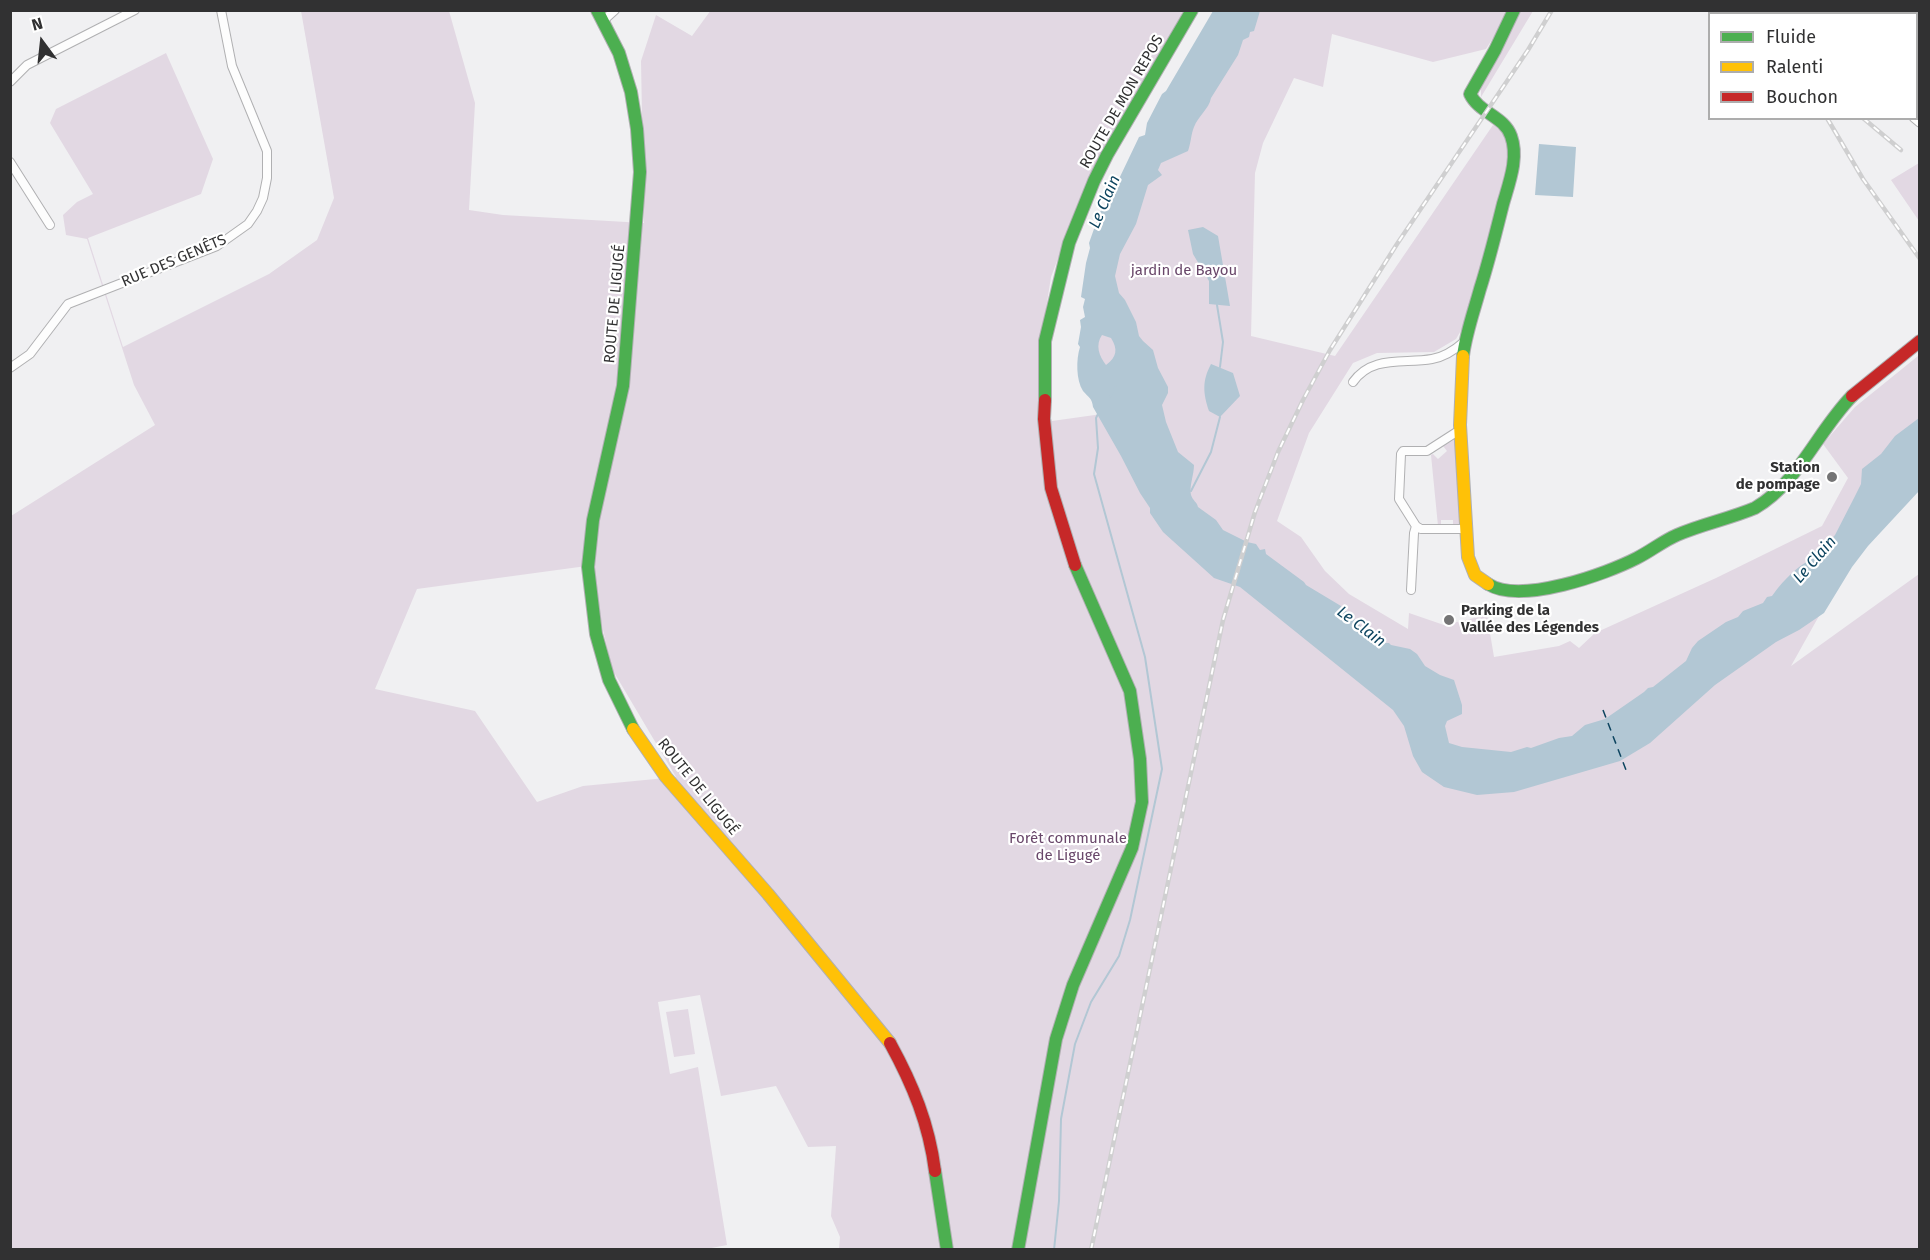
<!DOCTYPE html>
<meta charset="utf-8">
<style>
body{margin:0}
#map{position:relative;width:1930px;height:1260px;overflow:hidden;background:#f0f0f2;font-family:"Fira Sans",sans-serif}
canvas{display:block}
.frame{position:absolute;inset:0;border:12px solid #313132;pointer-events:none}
.legend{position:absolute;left:1708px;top:12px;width:210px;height:108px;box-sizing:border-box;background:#fff;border:2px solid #adadad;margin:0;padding:8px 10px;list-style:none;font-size:18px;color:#313132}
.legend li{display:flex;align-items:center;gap:12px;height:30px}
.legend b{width:30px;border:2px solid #adadad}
.north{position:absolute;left:12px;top:12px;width:60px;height:60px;-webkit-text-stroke:4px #fff;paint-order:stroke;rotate:345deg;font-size:16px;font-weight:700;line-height:24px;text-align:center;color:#313132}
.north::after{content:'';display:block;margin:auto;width:21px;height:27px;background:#313132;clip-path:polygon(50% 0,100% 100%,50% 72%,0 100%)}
</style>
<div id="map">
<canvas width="1930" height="1260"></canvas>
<div class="frame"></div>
<ul class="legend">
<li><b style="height:8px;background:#4caf50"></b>Fluide</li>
<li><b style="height:8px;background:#ffc107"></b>Ralenti</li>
<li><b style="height:8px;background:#c62828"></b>Bouchon</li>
</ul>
<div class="north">N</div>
</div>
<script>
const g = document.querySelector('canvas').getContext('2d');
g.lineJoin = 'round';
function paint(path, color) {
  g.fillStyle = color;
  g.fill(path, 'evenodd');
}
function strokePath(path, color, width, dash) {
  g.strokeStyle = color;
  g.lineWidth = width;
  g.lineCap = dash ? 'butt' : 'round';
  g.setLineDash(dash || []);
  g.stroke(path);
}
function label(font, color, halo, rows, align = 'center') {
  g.font = font + ' "Fira Sans",sans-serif';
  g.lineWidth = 4.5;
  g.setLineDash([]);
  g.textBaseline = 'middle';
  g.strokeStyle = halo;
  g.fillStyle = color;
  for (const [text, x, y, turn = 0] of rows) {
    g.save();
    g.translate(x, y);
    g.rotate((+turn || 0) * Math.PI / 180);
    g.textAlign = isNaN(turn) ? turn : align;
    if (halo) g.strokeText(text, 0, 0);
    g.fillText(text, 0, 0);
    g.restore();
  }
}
const green = new Path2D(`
 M711,10L1186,11L1074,216L1051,277L1040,347L1042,386L1052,421L1109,413L1092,344L1121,224L1252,11H1510L1486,49L1433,62L1332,34L1323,87L1294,78L1263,143L1255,173L1251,336L1335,356L1493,125C1510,136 1509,151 1510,170L1463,327L1456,339L1434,352L1377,353L1353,363L1309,433L1277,521L1301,537L1325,571L1349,594L1408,629L1409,613L1444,625L1487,615L1494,657L1559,646L1570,641L1579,648L1595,633L1716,578L1822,526L1848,478L1823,444L1855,407L1918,356L1919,437L1791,666L1919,574V1249H839L840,1237L831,1216L836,1146L808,1147L776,1086L721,1096L700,995L658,1002L670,1074L698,1067L727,1245L701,1250H11V516L155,425L134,385L87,239L66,235L63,215L77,202L93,194L50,123L56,109L166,53L213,159L201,194L88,238L123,347L269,274L317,240L334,198L301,11H449L475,103L469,210L503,215L644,223L641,61L656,15L692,36ZM594,565L601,621L612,669L676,777L583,786L537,802L475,711L375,689L417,589Z
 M1518,11H1533L1481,97V87Z
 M1919,163V221L1891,180Z
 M1456,439L1463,521L1456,526L1453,525V520H1441V526H1438L1431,455L1433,454L1438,459L1447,451L1443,446Z
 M688,1009L695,1054L674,1057L666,1012Z`);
const water = new Path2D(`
 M1213,11H1260L1254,31L1250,32L1249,37L1243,40L1238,55L1211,98C1209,109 1198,116 1194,127C1191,134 1191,143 1188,151L1161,163L1158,170L1162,175L1148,185L1136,224L1120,254L1115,276L1119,293L1125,300L1136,322L1139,336L1143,341L1153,350L1158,368L1168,387V393L1162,405L1166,422L1178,452L1194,465C1194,475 1189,486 1191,495C1193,501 1197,502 1198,507L1216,520L1223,530L1247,542L1256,544L1260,550L1265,549L1266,554L1304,582L1306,585L1341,606L1378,643H1389L1391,645L1410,649L1417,654L1425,666L1440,675L1454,680L1462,705V714L1447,721L1445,726L1449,743L1462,747L1511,752L1527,747L1531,748L1559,738L1572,736L1585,725L1605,719L1644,692L1648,688L1653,687L1686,661L1692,648L1698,641L1726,622L1738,617L1743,611L1763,603L1767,597L1772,596C1785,578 1802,561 1822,555L1821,551L1835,535L1854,498L1861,484L1862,469L1881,454L1895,436L1919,418V491L1868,546L1852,567L1824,613L1799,630L1776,642L1715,685L1650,743L1620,761L1514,792L1477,795L1444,787L1422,772L1413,756L1404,726L1393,710L1240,587L1214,578L1163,532L1150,513V508L1140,493L1121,456L1093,407C1092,398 1089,398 1083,391C1076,380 1076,359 1080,347L1078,344L1081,327L1080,320L1085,317L1083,307L1085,299L1081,297L1086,263L1090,248L1089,243L1100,212L1109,201L1112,186L1118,181L1139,137L1145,135L1147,123L1162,94L1166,91ZM1102,335L1111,338C1118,349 1117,357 1106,365C1099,356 1095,345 1102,335Z
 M1539,144L1576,147L1573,197L1535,195Z
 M1203,227L1218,236L1230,306L1209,304V281L1193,254L1188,230Z
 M1211,364L1233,373L1240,396L1220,417L1209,411C1203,393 1202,381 1211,364Z`);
const stream = new Path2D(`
 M1217,305L1223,342L1220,367
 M1110,397L1116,386
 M1191,491L1211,452L1220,417
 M1054,1250L1059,1201L1061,1119L1075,1044L1091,1002L1119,956L1130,920L1162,769L1145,657L1094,474L1098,448L1096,418L1098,414`);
const ferry = new Path2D(`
 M1603,710L1626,770`);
const street = new Path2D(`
 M1844,10L1845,14
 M604,20L615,10
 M10,82L27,65L135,10
 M1914,118L1920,123
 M10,162L50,225
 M10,368L30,354L68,304L217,246L248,224L257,211L263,198L267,178V151L232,66L221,10
 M1353,382C1372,355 1403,364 1432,359C1444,357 1456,349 1465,341
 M1461,432L1455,433L1427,451H1403L1401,454L1399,499L1416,526L1421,529H1468
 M1411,590L1414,533L1416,526`);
const fast = new Path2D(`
 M597,10L619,53L631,92L637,129L640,172L623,386L593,520L588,567L596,634L609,680L633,729
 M1463,356C1466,333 1474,311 1480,289C1489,261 1496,232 1503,204C1509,183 1519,158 1511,136C1504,116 1479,113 1470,94L1495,50L1514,10
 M1045,400V341L1069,243L1094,181L1107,155L1192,10
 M1488,584C1520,605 1606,574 1637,558C1651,551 1663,541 1677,535C1702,524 1729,519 1755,508C1799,482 1817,432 1852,396
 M935,1171L947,1250
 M1018,1250L1056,1039L1073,985L1132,848L1142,802L1140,759L1130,691L1075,565`);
const slow = new Path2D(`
 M1463,356L1460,425L1468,557L1475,575L1488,584
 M633,729L666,777L768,894L890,1043`);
const jam = new Path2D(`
 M1852,396L1920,341
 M1045,400L1044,419L1051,488L1075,565
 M890,1043C913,1085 929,1124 935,1171`);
const rail = new Path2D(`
 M1779,10L1781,14
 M1827,118L1863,179L1920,259
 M1863,118L1901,150
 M1091,1250L1223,620L1255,512L1278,452L1303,400L1330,350L1397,244L1528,50L1552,10`);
const markers = [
 [1832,477,6,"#747475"],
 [1449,620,6,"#747475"]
];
const streetNames = [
 ["ROUTE DE MON REPOS",1122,102,-60],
 ["RUE DES GENÊTS",174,261,-23],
 ["ROUTE DE LIGUGÉ",615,304,-85],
 ["ROUTE DE LIGUGÉ",698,787,51]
];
const parkNames = [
 ["jardin de Bayou",1184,271],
 ["Forêt communale",1068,839],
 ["de Ligugé",1068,856]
];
const poiNames = [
 ["Station",1820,468],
 ["de pompage",1820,485],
 ["Parking de la",1461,611,"left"],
 ["Vallée des Légendes",1461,628,"left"]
];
const waterNames = [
 ["Le Clain",1105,202,-67],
 ["Le Clain",1815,560,-49],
 ["Le Clain",1361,627,37]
];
paint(green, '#e2d8e3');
paint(water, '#b2c7d4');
strokePath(stream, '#b2c7d4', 2);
strokePath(ferry, '#0d445f', 1.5, [8, 6]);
strokePath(street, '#b0b0b2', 10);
strokePath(fast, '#b0b0b2', 14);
strokePath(slow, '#b0b0b2', 14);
strokePath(jam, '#b0b0b2', 14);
strokePath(street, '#fdfdfd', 8);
strokePath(fast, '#4caf50', 12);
strokePath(slow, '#ffc107', 12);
strokePath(jam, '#c62828', 12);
strokePath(rail, '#cfcfd0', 4.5);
strokePath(rail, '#fff', 2, [7]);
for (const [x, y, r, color] of markers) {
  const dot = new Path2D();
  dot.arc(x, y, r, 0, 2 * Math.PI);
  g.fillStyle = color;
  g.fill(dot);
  strokePath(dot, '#fff', 2);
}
label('15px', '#313132', '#fff', streetNames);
label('15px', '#69476a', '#fff', parkNames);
label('bold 15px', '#313132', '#fff', poiNames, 'right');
label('italic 16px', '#0d445f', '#fff', waterNames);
</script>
